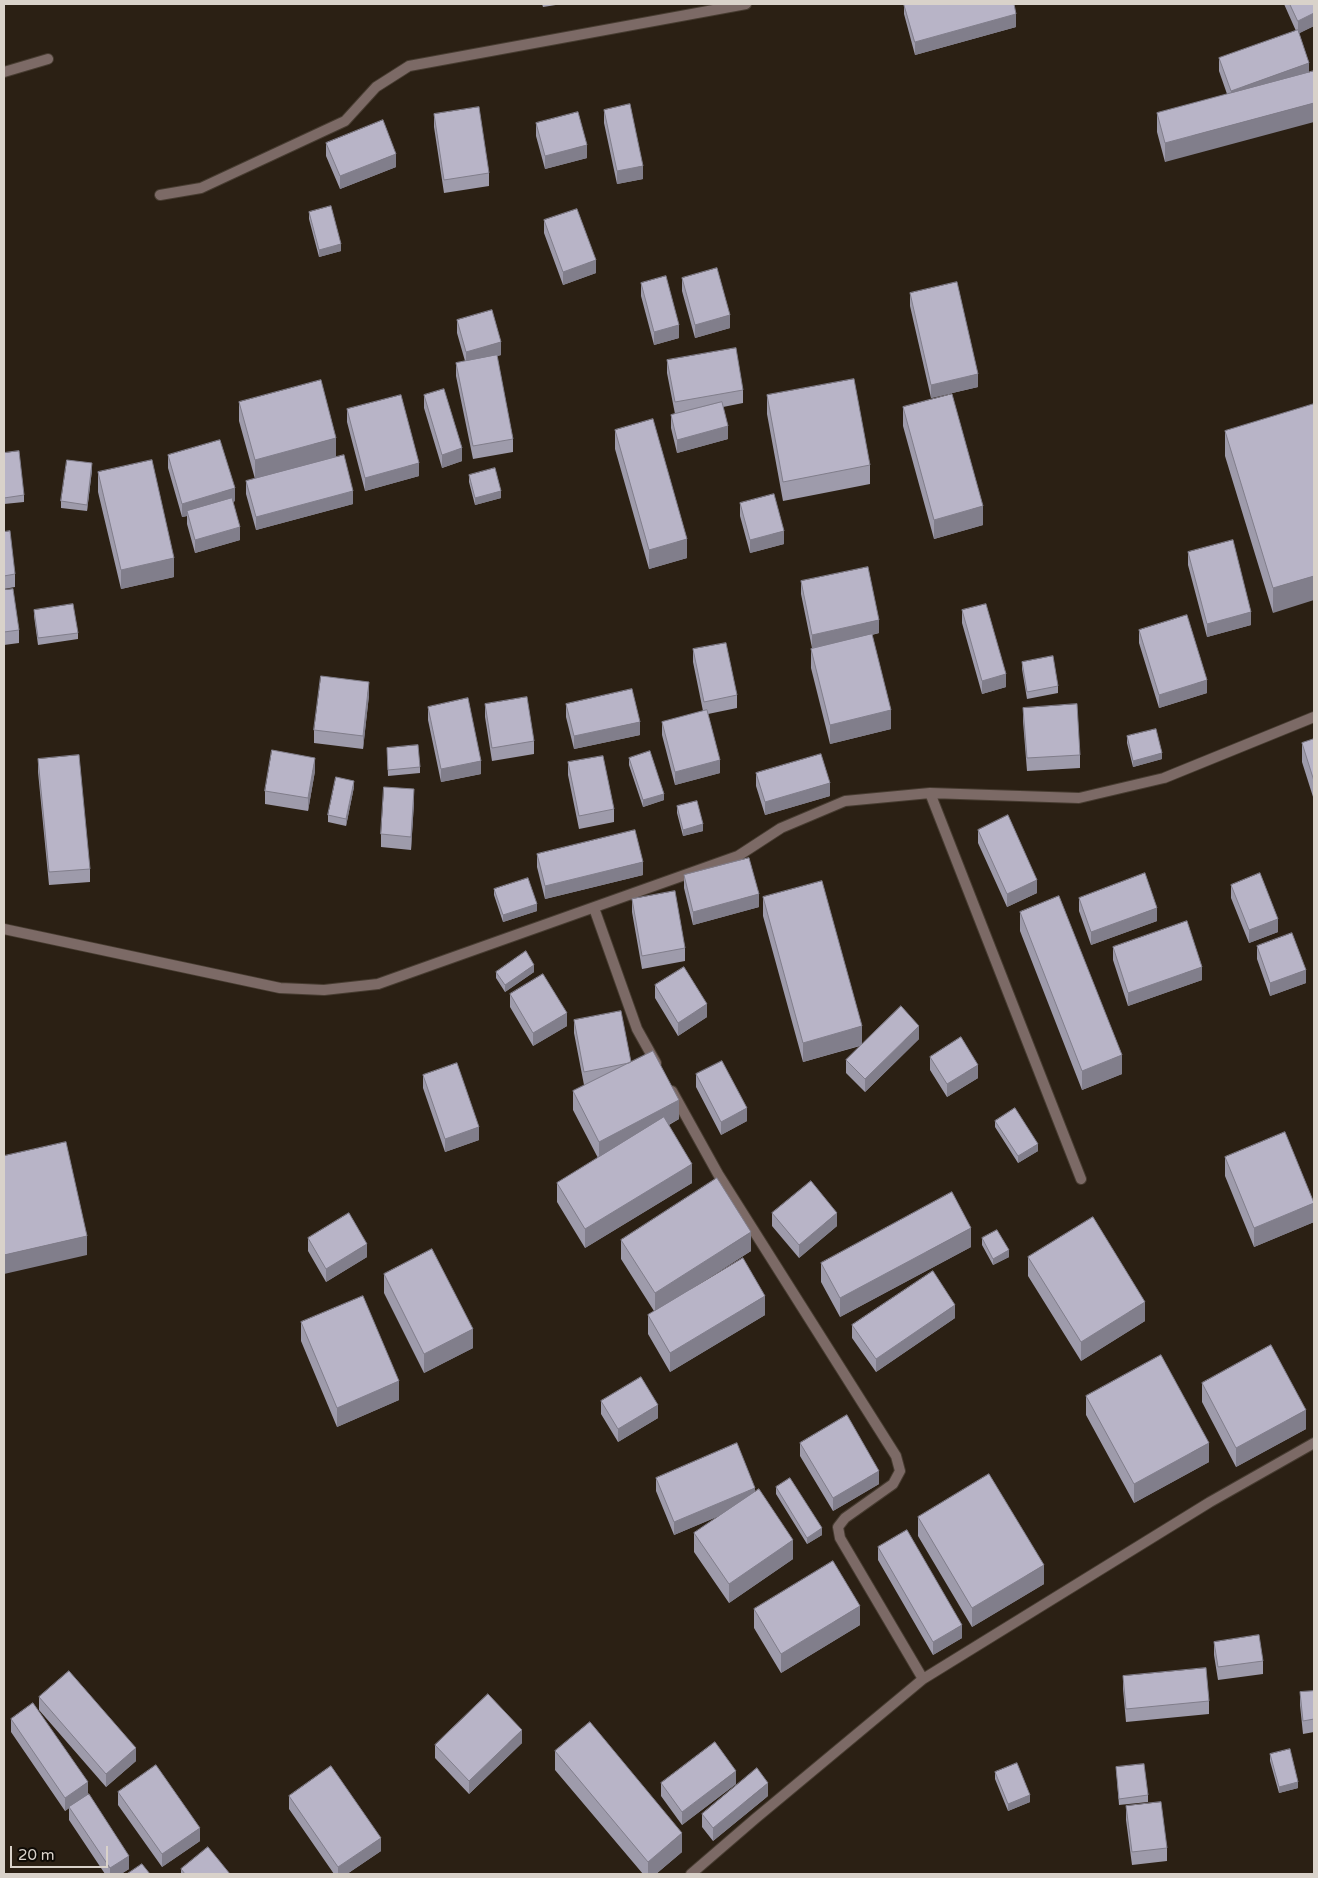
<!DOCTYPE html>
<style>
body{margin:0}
#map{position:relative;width:1318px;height:1878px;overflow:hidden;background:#2b2014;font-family:"Varela Round",sans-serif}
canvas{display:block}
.frame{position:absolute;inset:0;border:5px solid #d9d2ca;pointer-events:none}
.scale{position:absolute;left:10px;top:1846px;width:98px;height:22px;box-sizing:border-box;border:2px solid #d9d2ca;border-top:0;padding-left:6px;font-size:15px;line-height:18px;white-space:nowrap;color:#d9d2ca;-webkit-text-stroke:4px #0f0b06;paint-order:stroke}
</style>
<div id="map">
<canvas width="1318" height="1878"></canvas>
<div class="frame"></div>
<div class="scale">20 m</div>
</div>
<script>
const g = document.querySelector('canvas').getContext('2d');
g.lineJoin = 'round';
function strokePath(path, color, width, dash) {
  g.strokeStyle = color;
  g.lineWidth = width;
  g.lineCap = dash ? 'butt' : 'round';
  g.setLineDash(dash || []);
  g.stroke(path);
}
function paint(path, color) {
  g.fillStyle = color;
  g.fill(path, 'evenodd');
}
const street = new Path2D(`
 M4,72L48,59
 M160,195L201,188L345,121L376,87L409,66L746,4
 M930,793L1081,1179
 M594,908L637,1029L656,1063
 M4,929L280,988L324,990L378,984L738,856L781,828L845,801L930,793L1079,798L1164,778L1314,717
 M672,1091L718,1174L896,1456L900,1471L893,1484L845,1518L838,1527L840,1538L923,1679
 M691,1874L756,1818L923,1679L1210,1502L1314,1443`);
const wall = new Path2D(`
 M542,4H562L543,7Z
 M904,4H1014L1016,27L915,55L904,14Z
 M1284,4H1314V26L1299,33L1165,162L1157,132V113L1227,94L1219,71V58L1296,31Z
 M604,110L643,179L617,184L604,123Z
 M434,114L489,173V186L444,193L434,127Z
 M536,123L587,158L545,169L536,136Z
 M326,143L396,167L340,189L326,156Z
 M309,212L341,251L319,257L309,219Z
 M544,220L596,273L563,285L544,233Z
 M682,278L730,328L695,338L682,291Z
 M641,283L679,338L654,345L641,296Z
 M910,293L978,387L931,398L910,306Z
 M457,320L501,355L497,356L513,439V452L473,459L456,376V363L465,361L457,333Z
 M667,360L743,390V403L723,407L728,439L677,453L671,428V415L675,414L667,373Z
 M424,395L462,461L442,468L424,408Z
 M767,395L870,465V484L783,501L767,414Z
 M239,402L336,457L353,504L256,530L246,494V481L255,479L239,421Z
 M1314,404L1273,613L1225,456V431Z
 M903,407L983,525L934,539L903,426Z
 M347,409L419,476L365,491L347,422Z
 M615,430L687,558L649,569L615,449Z
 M4,453L24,495V502L4,504Z
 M168,455L235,501L233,502L240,540L195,553L187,524V516L182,517L168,468Z
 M92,470L87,511L61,508V501Z
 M98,472L174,577L121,589L98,492Z
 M469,475L501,498L475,505L469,482Z
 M740,503L784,544L750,553L740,516Z
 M4,532L15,574V587L4,589Z
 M1188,552L1251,625L1207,637L1188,565Z
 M801,581L879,633L872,635L891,729L830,744L811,668V649L812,648L801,594Z
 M4,590L19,630V643L4,645Z
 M34,610L78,633V639L38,645L34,616Z
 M962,610L1006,687L982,694L962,623Z
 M1139,630L1207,693L1159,708L1139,643Z
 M693,649L737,695V708L708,714L720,773L675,785L662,735V722L703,711L693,662Z
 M1022,662L1058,686V693L1027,699L1022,669Z
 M369,695L363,749L314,743V730Z
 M485,704L534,741V754L492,761L485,717Z
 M566,704L640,735L574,749L566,717Z
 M428,707L481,774L441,782L428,720Z
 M1023,708L1080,755V768L1027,771L1023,721Z
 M1127,736L1162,759L1133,767L1127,743Z
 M1314,739V800L1302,762V743Z
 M387,748L420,767V773L388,776Z
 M629,758L664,800L643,807L629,765Z
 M38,759L90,869V882L49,885L38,772Z
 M568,762L614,809V822L579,829L568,775Z
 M315,771L308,811L265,804V791Z
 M756,773L830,796L765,815L756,786Z
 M354,787L346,826L328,822V815Z
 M414,802L411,850L381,847V834Z
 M677,806L703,831L683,836L677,813Z
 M978,830L1037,893L1007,907L978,843Z
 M537,854L643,875L545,899L537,867Z
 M684,875L759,907L693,925L684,888Z
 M1231,885L1278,932L1249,943L1231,898Z
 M494,889L537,911L503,922L494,895Z
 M763,897L862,1044L919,1039L865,1092L846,1073V1060L860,1046L803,1062L763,916Z
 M1079,898L1157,921L1091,945L1079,911Z
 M632,899L685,948V961L642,969L632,912Z
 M1020,912L1122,1074L1082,1090L1020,931Z
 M1257,946L1306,983L1270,996L1257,959Z
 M1113,947L1202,980L1128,1006L1113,960Z
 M496,972H534L505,992L496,978Z
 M655,985L707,1017L678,1036L655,998Z
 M510,994L567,1026L533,1046L510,1007Z
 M574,1020L631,1062L679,1119L669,1125L692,1183L585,1248L557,1202V1183L598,1158L573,1110V1091L586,1085H584L574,1033Z
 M930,1057L978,1078L947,1097L930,1070Z
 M696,1074L747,1121L721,1135L696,1087Z
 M423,1075L479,1140L445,1152L423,1088Z
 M995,1121L1038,1151L1018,1163L995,1127Z
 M1225,1157L1314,1222L1254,1247L1225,1176Z
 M772,1213L837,1226L799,1258L772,1226Z
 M308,1238L367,1257L326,1282L308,1251Z
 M982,1238L1009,1257L993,1265L982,1245Z
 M621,1240L751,1251L690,1290L765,1315L670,1372L648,1334V1315L654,1311L621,1259Z
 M971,1247L840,1317L821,1282V1263Z
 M1028,1257L1145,1321L1081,1361L1028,1276Z
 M384,1274L473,1348L424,1373L384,1293Z
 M955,1318L876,1372L852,1338V1325Z
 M301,1322L399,1400L337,1427L301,1341Z
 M1202,1383L1306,1429L1236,1467L1202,1402Z
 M1086,1396L1209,1462L1134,1503L1086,1415Z
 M601,1401L658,1418L618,1442L601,1414Z
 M800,1443L879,1484L833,1511L800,1456Z
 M656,1478L755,1492L793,1559L729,1603L694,1552V1533L721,1515L674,1535L656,1491Z
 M776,1487L822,1535L807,1544L776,1494Z
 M918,1517L1044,1584L972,1627L918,1536Z
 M878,1547L962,1638L933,1655L878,1560Z
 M754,1609L860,1625L781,1673L754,1628Z
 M1214,1642L1263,1661V1674L1218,1680L1214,1655Z
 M1123,1676L1209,1701V1714L1126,1722L1123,1689Z
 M1314,1691V1732L1303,1734L1300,1705V1692Z
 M39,1697L136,1761L106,1787L39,1710Z
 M11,1719L88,1795L129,1869L121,1874H105L69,1820V1808L65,1811L11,1732Z
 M522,1743L469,1794L435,1758V1745Z
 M555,1751L682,1852L656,1874H643L555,1770Z
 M1270,1754L1298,1788L1279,1793L1270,1761Z
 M1116,1767L1148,1795V1802L1119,1805Z
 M995,1772L1030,1802L1008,1811L995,1779Z
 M661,1783L736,1784L682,1825L661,1796Z
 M118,1792L200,1841L162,1867L118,1805Z
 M289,1796L381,1851L347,1874H334L289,1809Z
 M768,1796L713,1841L702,1827V1814Z
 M1126,1806L1167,1848V1861L1132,1865L1126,1820Z
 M181,1869L230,1874H181Z`);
const shadedWall = new Path2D(`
 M1314,13V26L1298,34V21Z
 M1016,14V27L915,55V42Z
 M1309,63V76L1231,104V91Z
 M1314,103V122L1165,162V143Z
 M587,145V158L545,169V156Z
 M396,154V167L340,189V176Z
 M643,166V179L617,184V171Z
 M341,244V251L319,257V250Z
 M596,260V273L563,285V272Z
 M730,315V328L695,338V325Z
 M679,325V338L654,345V332Z
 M501,342V355L466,365V352Z
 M978,374V387L931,398V385Z
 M728,426V439L677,453V440Z
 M336,438V457L255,479V460Z
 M462,448V461L442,468V455Z
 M92,463V470L87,511V505Z
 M419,463V476L365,491V478Z
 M235,488V501L188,515L187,511V516L182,517V504Z
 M353,491V504L256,530V517Z
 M501,491V498L475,505V498Z
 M983,506V525L934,539V520Z
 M240,527V540L195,553V540Z
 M784,531V544L750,553V540Z
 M687,539V558L649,569V550Z
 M174,558V577L121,589V570Z
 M1314,576V600L1273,613V588Z
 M1251,612V625L1207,637V624Z
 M879,620V633L812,648V635Z
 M1006,674V687L982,694V681Z
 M1207,680V693L1159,708V695Z
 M369,682V695L363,749V736Z
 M891,710V729L830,744V725Z
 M640,722V735L574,749V736Z
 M1162,753V759L1133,767V761Z
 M315,758V771L308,811V798Z
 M720,760V773L675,785V772Z
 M481,761V774L441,782V769Z
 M354,781V787L346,826V819Z
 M830,783V796L765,815V802Z
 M414,789V802L411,850V837Z
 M664,794V800L643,807V800Z
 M703,824V831L683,836V830Z
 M643,862V875L545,899V886Z
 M1037,880V893L1007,907V894Z
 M759,894V907L693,925V912Z
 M537,904V911L503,922V915Z
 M1157,908V921L1091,945V932Z
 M1278,919V932L1249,943V930Z
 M534,965V972L505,992V985Z
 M1202,967V980L1128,1006V993Z
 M1306,970V983L1270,996V983Z
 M707,1004V1017L678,1036V1023Z
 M567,1013V1026L533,1046V1033Z
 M862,1026V1045L803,1062V1043Z
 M919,1026V1039L865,1092V1079Z
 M1122,1055V1074L1082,1090V1071Z
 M978,1065V1078L947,1097V1084Z
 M679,1100V1119L599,1161V1142Z
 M747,1108V1121L721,1135V1122Z
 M479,1127V1140L445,1152V1139Z
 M1038,1144V1151L1018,1163V1156Z
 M692,1164V1183L585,1248V1229Z
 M1314,1203V1222L1254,1247V1228Z
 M837,1213V1226L799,1258V1245Z
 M971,1228V1247L840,1317V1298Z
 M751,1232V1251L655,1312V1293Z
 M87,1236V1255L4,1274V1255Z
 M367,1244V1257L326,1282V1269Z
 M1009,1250V1257L993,1265V1259Z
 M765,1296V1315L670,1372V1353Z
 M1145,1302V1321L1081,1361V1342Z
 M955,1305V1318L876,1372V1359Z
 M473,1329V1348L424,1373V1354Z
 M399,1381V1400L337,1427V1408Z
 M658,1405V1418L618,1442V1429Z
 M1306,1410V1429L1236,1467V1448Z
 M1209,1443V1462L1134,1503V1484Z
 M879,1471V1484L833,1511V1498Z
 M755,1488V1501L674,1535V1522Z
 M822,1528V1535L807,1544V1538Z
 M793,1540V1559L729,1603V1584Z
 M1044,1565V1584L972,1627V1608Z
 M860,1606V1625L781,1673V1654Z
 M962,1625V1638L933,1655V1642Z
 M522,1730V1743L469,1794V1781Z
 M136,1748V1761L106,1787V1774Z
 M736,1771V1784L682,1825V1812Z
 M88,1782V1795L65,1811V1798Z
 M1298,1782V1788L1279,1793V1787Z
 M768,1783V1796L713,1841V1828Z
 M1030,1795V1802L1008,1811V1804Z
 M200,1828V1841L162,1867V1854Z
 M682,1833V1852L656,1874H648V1862Z
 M381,1838V1851L347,1874H338V1867Z
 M129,1856V1869L121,1874H110V1868Z`);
const building = new Path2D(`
 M904,4H1014L1016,14L915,42Z
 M1290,4H1314V13L1298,21Z
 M1298,30L1309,63L1231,91L1219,58Z
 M1314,71V103L1165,143L1157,113Z
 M630,104L643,166L617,171L604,110Z
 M479,107L489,173L444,180L434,114Z
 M578,112L587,145L545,156L536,123Z
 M383,120L396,154L340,176L326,143Z
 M331,206L341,244L319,250L309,212Z
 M577,209L596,260L563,272L544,220Z
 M717,268L730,315L695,325L682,278Z
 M666,276L679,325L654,332L641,283Z
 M957,282L978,374L931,385L910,293Z
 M492,310L501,342L466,352L457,320Z
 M736,348L743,390L675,402L667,360Z
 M497,355L513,439L473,446L456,363Z
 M854,379L870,465L783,482L767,395Z
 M321,380L336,438L255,460L239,402Z
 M444,389L462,448L442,455L424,395Z
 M952,394L983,506L934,520L903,407Z
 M401,395L419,463L365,478L347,409Z
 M722,402L728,426L677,440L671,415Z
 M1314,404V576L1273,588L1225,431Z
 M653,419L687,539L649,550L615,430Z
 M220,440L235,488L182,504L168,455Z
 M19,451L24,495L4,498V453Z
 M344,455L353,491L256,517L246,481Z
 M67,460L92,463L87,505L61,501Z
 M152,460L174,558L121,570L98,472Z
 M495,468L501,491L475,498L469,475Z
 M774,494L784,531L750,540L740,503Z
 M232,498L240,527L195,540L187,511Z
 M10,531L15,574L4,576V532Z
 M1233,540L1251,612L1207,624L1188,552Z
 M868,567L879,620L812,635L801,581Z
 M13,589L19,630L4,632V590Z
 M73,604L78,633L38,638L34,610Z
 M986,604L1006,674L982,681L962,610Z
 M1187,615L1207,680L1159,695L1139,630Z
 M872,634L891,710L830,725L811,649Z
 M726,643L737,695L704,702L693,649Z
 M1053,656L1058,686L1027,692L1022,662Z
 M321,676L369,682L363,736L314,730Z
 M632,689L640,722L574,736L566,704Z
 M527,697L534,741L492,748L485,704Z
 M468,698L481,761L441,769L428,707Z
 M1077,704L1080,755L1027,758L1023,708Z
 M707,710L720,760L675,772L662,722Z
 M1156,729L1162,753L1133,761L1127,736Z
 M1314,739V781L1302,743Z
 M418,745L420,767L388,770L387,748Z
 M272,750L315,758L308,798L265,791Z
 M650,751L664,794L643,800L629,758Z
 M821,754L830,783L765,802L756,773Z
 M79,755L90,869L49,872L38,759Z
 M603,756L614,809L579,816L568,762Z
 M336,777L354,781L346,819L328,815Z
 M384,787L414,789L411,837L381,834Z
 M697,801L703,824L683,830L677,806Z
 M1008,815L1037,880L1007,894L978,830Z
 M635,830L643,862L545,886L537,854Z
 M749,858L759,894L693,912L684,875Z
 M1145,873L1157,908L1091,932L1079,898Z
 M1260,873L1278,919L1249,930L1231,885Z
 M528,878L537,904L503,915L494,889Z
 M822,881L862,1026L803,1043L763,897Z
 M675,891L685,948L642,956L632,899Z
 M1059,896L1122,1055L1082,1071L1020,912Z
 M1187,921L1202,967L1128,993L1113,947Z
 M1292,933L1306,970L1270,983L1257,946Z
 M526,951L534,965L505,985L496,972Z
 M684,967L707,1004L678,1023L655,985Z
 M543,974L567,1013L533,1033L510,994Z
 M901,1006L919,1026L865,1079L846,1060Z
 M621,1011L631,1062L629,1063L584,1072L574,1020Z
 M961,1037L978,1065L947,1084L930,1057Z
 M653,1051L679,1100L599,1142L573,1091Z
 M722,1061L747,1108L721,1122L696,1074Z
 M457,1063L479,1127L445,1139L423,1075Z
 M1015,1108L1038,1144L1018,1156L995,1121Z
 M664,1117L692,1164L585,1229L557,1183Z
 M1285,1132L1314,1203L1254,1228L1225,1157Z
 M66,1142L87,1236L4,1255V1156Z
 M717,1178L751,1232L655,1293L621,1240Z
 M811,1181L837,1213L799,1245L772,1213Z
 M952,1192L971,1228L840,1298L821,1263Z
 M349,1213L367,1244L326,1269L308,1238Z
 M1093,1217L1145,1302L1081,1342L1028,1257Z
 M997,1230L1009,1250L993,1259L982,1238Z
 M432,1249L473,1329L424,1354L384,1274Z
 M743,1258L765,1296L670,1353L648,1315Z
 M933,1271L955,1305L876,1359L852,1325Z
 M363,1296L399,1381L337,1408L301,1322Z
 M1271,1345L1306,1410L1236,1448L1202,1383Z
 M1161,1355L1209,1443L1134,1484L1086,1396Z
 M641,1377L658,1405L618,1429L601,1401Z
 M847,1415L879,1471L833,1498L800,1443Z
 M737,1443L755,1488L674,1522L656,1478Z
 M989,1474L1044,1565L972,1608L918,1517Z
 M790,1478L822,1528L807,1538L776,1487Z
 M759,1489L793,1540L729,1584L694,1533Z
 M907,1530L962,1625L933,1642L878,1547Z
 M833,1561L860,1606L781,1654L754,1609Z
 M1259,1635L1263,1661L1218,1667L1214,1642Z
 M1206,1668L1209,1701L1126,1709L1123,1676Z
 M69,1671L136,1748L106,1774L39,1697Z
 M1314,1691V1719L1303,1721L1300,1692Z
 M488,1694L522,1730L469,1781L435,1745Z
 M33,1703L88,1782L65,1798L11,1719Z
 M590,1722L682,1833L648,1862L555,1751Z
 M715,1742L736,1771L682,1812L661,1783Z
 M1290,1749L1298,1782L1279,1787L1270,1754Z
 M1017,1763L1030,1795L1008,1804L995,1772Z
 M1144,1764L1148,1795L1119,1799L1116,1767Z
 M156,1765L200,1828L162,1854L118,1792Z
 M331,1766L381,1838L338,1867L289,1796Z
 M757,1768L768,1783L713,1828L702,1814Z
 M89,1794L129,1856L110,1868L69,1807Z
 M1161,1802L1167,1848L1132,1852L1126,1806Z
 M208,1847L230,1874H185L181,1869Z
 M142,1864L150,1874H127Z`);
strokePath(street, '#473c31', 12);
strokePath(street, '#7c6a66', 10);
paint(wall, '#9e9bab');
paint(shadedWall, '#817e8b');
paint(building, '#b8b4c7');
strokePath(building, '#817e8b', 1);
</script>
